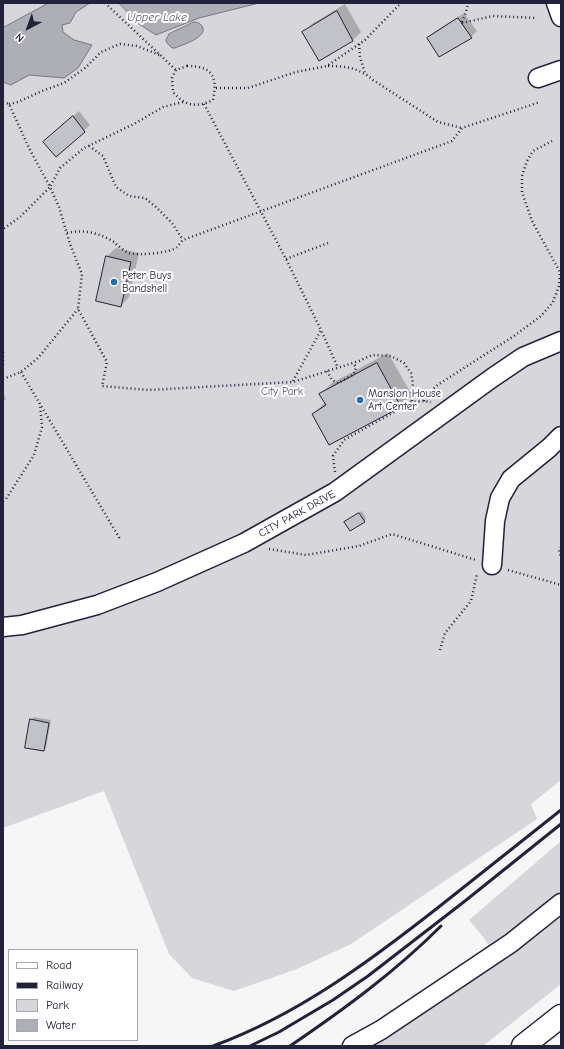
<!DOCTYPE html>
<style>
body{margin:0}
#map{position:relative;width:564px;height:1049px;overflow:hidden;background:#f6f6f7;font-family:"Comic Neue",sans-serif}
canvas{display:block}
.frame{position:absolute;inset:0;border:4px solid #22223b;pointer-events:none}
.legend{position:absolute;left:8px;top:949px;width:130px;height:92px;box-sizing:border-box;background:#fff;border:1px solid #a7a7b1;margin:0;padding:5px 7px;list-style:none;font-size:12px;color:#22223b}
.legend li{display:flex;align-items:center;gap:8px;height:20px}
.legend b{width:20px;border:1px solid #a7a7b1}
.north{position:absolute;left:8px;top:8px;width:40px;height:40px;-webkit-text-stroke:3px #fff;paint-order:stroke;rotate:221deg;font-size:11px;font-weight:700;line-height:16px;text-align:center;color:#22223b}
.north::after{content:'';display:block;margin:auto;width:14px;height:18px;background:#22223b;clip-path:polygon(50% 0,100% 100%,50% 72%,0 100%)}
</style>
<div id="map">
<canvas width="564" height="1049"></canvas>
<div class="frame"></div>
<ul class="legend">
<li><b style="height:5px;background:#fff"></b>Road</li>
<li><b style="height:5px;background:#22223b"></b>Railway</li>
<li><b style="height:11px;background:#d7d7db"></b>Park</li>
<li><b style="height:11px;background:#aeaeb7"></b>Water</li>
</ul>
<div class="north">N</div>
</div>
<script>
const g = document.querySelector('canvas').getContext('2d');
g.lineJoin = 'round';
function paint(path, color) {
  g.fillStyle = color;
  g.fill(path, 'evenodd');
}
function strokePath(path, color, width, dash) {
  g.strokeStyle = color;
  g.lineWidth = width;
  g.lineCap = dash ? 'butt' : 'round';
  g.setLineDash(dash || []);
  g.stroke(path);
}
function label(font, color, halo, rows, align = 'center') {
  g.font = font + ' "Comic Neue",sans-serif';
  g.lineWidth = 4;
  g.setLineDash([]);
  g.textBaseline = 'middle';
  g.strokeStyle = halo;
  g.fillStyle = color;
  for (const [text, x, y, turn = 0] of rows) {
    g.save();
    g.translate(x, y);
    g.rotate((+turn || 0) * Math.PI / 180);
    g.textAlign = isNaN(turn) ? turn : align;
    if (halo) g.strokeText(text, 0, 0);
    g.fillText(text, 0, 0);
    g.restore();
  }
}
const green = new Path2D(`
 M3,3H561V780L531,804L537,819L351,944L297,969L234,991L192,978L169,954L104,791L3,828Z
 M561,841V984L483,1046H365L498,963L484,938L469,920Z`);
const water = new Path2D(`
 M49,3H90L76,12L70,23L62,25L63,32L74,40L92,45L78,68L64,78L29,75L11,85L3,82V28Z
 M119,3H259L199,18L156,35L139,24Z
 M194,22C197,22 200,23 202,26C209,37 182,45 175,48H172L167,43L166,40L169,34Z`);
const shadow = new Path2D(`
 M345,4L361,32L353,40L304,33L312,24Z
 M464,13L477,31L471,37L428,39L433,33Z
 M79,111L90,125L56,156L50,137Z
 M116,248L139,253L129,297L121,306L107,256Z
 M388,353L412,395L400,406L329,444L313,414L325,402L320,394L332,383Z
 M3,393L6,399L3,402Z
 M362,511L366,519L364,521L348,520Z
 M34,717L51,720L46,748L44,750L31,720Z`);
const building = new Path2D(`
 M337,11L353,41L319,61L302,32Z
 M458,18L472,38L439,57L427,38Z
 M73,116L85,132L56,157L43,142Z
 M106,256L131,262L121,307L96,301Z
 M377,363L401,407L329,445L312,414L326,405L319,394Z
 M359,513L365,522L350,531L344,522Z
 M30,719L49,723L44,751L25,748Z`);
const path = new Path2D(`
 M105,3L176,70
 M462,22L466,12L468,3
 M462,23L493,16L536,18
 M359,44L360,57L365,73
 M187,66C212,66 218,76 213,100C196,108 185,106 173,92L172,78L176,70Z
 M328,66C345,66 360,68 373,80L438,122L462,128
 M216,88H248L296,72L327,66L365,40L401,3
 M3,102L9,104L29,148L50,187L20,217L3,229
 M183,102L163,107L134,124L84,148L60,168L50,187L59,207L70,244L82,274L78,309L107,362L102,386L148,390L293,382L359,361L372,355L391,356L404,363L411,373L413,384L411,393L412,402
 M9,104L18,102L42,91L64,83L85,68L101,52L120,44L137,46L162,56
 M204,104L286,259L321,330
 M89,146L103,156L116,187L129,196L145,198L156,207L172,223L183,240
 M67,233C83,229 100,233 114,242C118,246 124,251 129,253C137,256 171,253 177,247C179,245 181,242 183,240L452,141L462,128L540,102
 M286,259L328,243
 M3,352V366
 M327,371L332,380L338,383L354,374L356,367L353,363
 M21,372L120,539
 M3,379L21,372L38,358L78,309
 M293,381L321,330L338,368
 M424,401L430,392L439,384L514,336L541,316L553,302L559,286L560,272L532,221L522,192V176L527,161L533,151L552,141
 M335,472L333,456L344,440L412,402L424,401L431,402
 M3,501L6,499L34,455L42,427L40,404
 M561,547L559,550L561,558
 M269,549L306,555L359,546L392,534L476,560
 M508,570L561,585
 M440,650L445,633L471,601L477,574`);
const minor = new Path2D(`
 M556,3L561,17
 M538,78L561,70
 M492,565L495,521L500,498L511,479L549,448L561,436
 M3,627L22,625L97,605L157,582L244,543L335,492L492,378L523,357L561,341
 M352,1046L381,1030L511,943L561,903`);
const major = new Path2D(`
 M523,1046L561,1016`);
const rail = new Path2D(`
 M213,1046C298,1015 370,961 440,906C480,874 521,842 561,810
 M250,1046L279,1032L333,1000L368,976L465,901L561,824
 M290,1046C343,1010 395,972 441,926`);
const markers = [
 [114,282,4,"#1f6fb2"],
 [360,400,4,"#1f6fb2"]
];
const poiNames = [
 ["Peter Buys",122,276],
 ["Bandshell",122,289],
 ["Mansion House",368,394],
 ["Art Center",368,407]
];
const parkNames = [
 ["City Park",282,392]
];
const streetNames = [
 ["CITY PARK DRIVE",297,514,-29]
];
const waterNames = [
 ["Upper Lake",157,18]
];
paint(green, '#d7d7db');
paint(water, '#aeaeb7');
strokePath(water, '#767685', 1);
paint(shadow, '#0003');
paint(building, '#c2c2c9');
strokePath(building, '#22223b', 1);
strokePath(minor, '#22223b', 21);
strokePath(major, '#22223b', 25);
strokePath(path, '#22223b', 2.5, [1, 3]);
strokePath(minor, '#fff', 18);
strokePath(major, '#fff', 22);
strokePath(rail, '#22223b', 3);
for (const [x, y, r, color] of markers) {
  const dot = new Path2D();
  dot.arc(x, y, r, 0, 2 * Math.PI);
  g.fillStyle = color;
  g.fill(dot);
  strokePath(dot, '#fff', 1.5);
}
label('11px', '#22223b', '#fff', poiNames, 'left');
label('11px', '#58586b', '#fff', parkNames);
label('11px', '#22223b', '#fff', streetNames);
label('italic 12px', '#5a5a6d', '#fff', waterNames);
</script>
